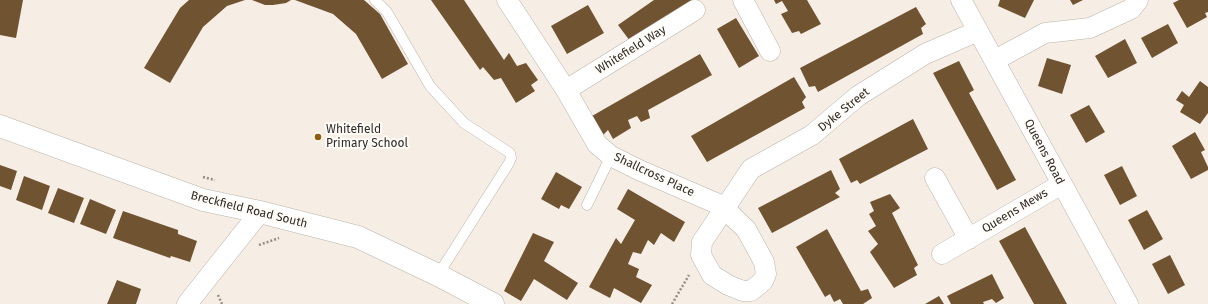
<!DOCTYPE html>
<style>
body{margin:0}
canvas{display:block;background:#f6ede4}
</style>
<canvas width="1208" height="304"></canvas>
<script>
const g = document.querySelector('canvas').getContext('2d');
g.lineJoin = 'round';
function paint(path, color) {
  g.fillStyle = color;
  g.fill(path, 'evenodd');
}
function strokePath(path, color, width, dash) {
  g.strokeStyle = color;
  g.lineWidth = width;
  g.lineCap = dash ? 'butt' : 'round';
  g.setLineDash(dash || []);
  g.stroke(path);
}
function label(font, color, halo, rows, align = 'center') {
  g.font = font + ' "Fira Sans",sans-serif';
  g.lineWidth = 4;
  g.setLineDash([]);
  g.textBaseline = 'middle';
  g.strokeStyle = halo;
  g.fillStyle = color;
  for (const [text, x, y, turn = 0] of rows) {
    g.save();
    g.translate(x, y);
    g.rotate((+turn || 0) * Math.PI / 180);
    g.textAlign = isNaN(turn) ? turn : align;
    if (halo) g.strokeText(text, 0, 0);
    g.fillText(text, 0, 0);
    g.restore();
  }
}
const building = new Path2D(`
 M0,0H23L16,38L0,35Z
 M189,0H245L227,6L203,27L170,83L144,68L180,8Z
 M252,0H291L286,3L273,5H265Z
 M295,0H364L380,14L408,64L382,79L356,34L333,14Z
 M431,0H464L504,60L509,53L517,66L526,63L538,80L531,85L535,91L516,103L501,78L494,80L483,67L480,70Z
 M654,0H692L630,41L618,25Z
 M774,0H807L821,24L801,34L799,31L792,33L781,14L788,11L782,1L776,4Z
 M1000,0H1034L1025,18L998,6Z
 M1070,0H1083L1073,5Z
 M1179,0H1208V12L1205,13L1207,17L1187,28L1173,3Z
 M588,5L604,33L567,54L551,26Z
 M916,7L926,24L921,28L923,34L818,92L815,86L809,87L800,68Z
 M736,18L759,56L739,68L717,29Z
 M1168,24L1178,43L1152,58L1141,38Z
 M1125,39L1137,63L1108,78L1095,56Z
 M700,54L712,75L648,110L650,118L641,122L637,116L628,120L631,128L613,139L608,130L603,135L592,116Z
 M1047,58L1071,65L1062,94L1038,86Z
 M959,61L974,90L969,93L1016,180L997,190L933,73Z
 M794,77L806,97L802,102L805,108L707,162L691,136Z
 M1200,81L1208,87V113L1200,124L1180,112L1184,105L1176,100L1182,91L1189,97Z
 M1089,105L1105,132L1086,143L1070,115Z
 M913,119L928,149L860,184L857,180L851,183L839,159Z
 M1195,132L1205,150L1201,152L1208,167V170L1191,179L1172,146Z
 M0,165L17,171L11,190L0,186Z
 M1122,166L1137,196L1120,205L1104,175Z
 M831,170L840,189L835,193L840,197L772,233L758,208Z
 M556,172L582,187L569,209L561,205L559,209L541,199Z
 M24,176L50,186L42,210L16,200Z
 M58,188L84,198L74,223L48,213Z
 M628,189L685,222L674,242L661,233L654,245L648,240L641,254L633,252L628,264L639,269L636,277L652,285L641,303L614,288L610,298L589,287L616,238L621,244L635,220L617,209Z
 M890,194L900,208L892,213L918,265L914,268L917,275L894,288L870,252L878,244L868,231L876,226L869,214L874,211L870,202Z
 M90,199L116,210L106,234L80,224Z
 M1147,210L1163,239L1144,250L1128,220Z
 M123,211L178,230V234L197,241L190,262L171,256L170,258L113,238Z
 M1025,227L1067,304H1034L999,241Z
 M827,229L861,291L868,289L872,298L863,304H843L840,299L834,302L830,294L825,297L796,247Z
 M533,233L554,242L544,261L578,283L567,300L534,279L521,301L504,291Z
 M1170,255L1185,285L1168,294L1152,264Z
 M992,274L1004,298L996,303L992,299L983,302L984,304H951L947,296Z
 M117,280L141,289L136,304H107Z
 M939,296L944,304H925Z`);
const path = new Path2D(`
 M203,177L215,180
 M259,245L279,238
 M218,295L222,304
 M672,304L689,275`);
const service = new Path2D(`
 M375,0L387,12L430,86L464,123L510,153L511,158L509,163L438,275
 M587,205L611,156`);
const minor = new Path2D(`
 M507,0L566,90L597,144L611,156L639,170L725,207L734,218L746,229L764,262L766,274L763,281L751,291H743L728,285L712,275L701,255L702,242L751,169L812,135L858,96L925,54L978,31
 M743,0L770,51
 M961,0L1128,304
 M995,60L1045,33L1090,28L1131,9L1138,0
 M566,90L695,10
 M935,178L969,239
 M942,254L1062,184
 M187,304L260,212`);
const tertiary = new Path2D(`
 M0,126L203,200L260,212L358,237L438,275L493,304`);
const markers = [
 [318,137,4,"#8f5b0d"]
];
const streetNames = [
 ["Whitefield Way",631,50,-32],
 ["Dyke Street",844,110,-39],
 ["Queens Road",1044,152,62],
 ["Shallcross Place",654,175,25],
 ["Breckfield Road South",249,210,14],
 ["Queens Mews",1015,211,-31]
];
const poiNames = [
 ["Whitefield",326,130],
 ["Primary School",326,144]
];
paint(building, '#705331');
strokePath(service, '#bcb4ab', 11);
strokePath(minor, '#bcb4ab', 21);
strokePath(tertiary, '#bcb4ab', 23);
strokePath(path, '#958e88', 2.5, [2, 2]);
strokePath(service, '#fff', 10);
strokePath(minor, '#fff', 20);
strokePath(tertiary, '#fff', 22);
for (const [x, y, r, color] of markers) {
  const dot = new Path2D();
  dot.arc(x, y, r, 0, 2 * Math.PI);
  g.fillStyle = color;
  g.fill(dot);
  strokePath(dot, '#fffbf7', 1.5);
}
label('12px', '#302c29', '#fffbf7', streetNames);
label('12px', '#302c29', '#fffbf7', poiNames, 'left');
</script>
